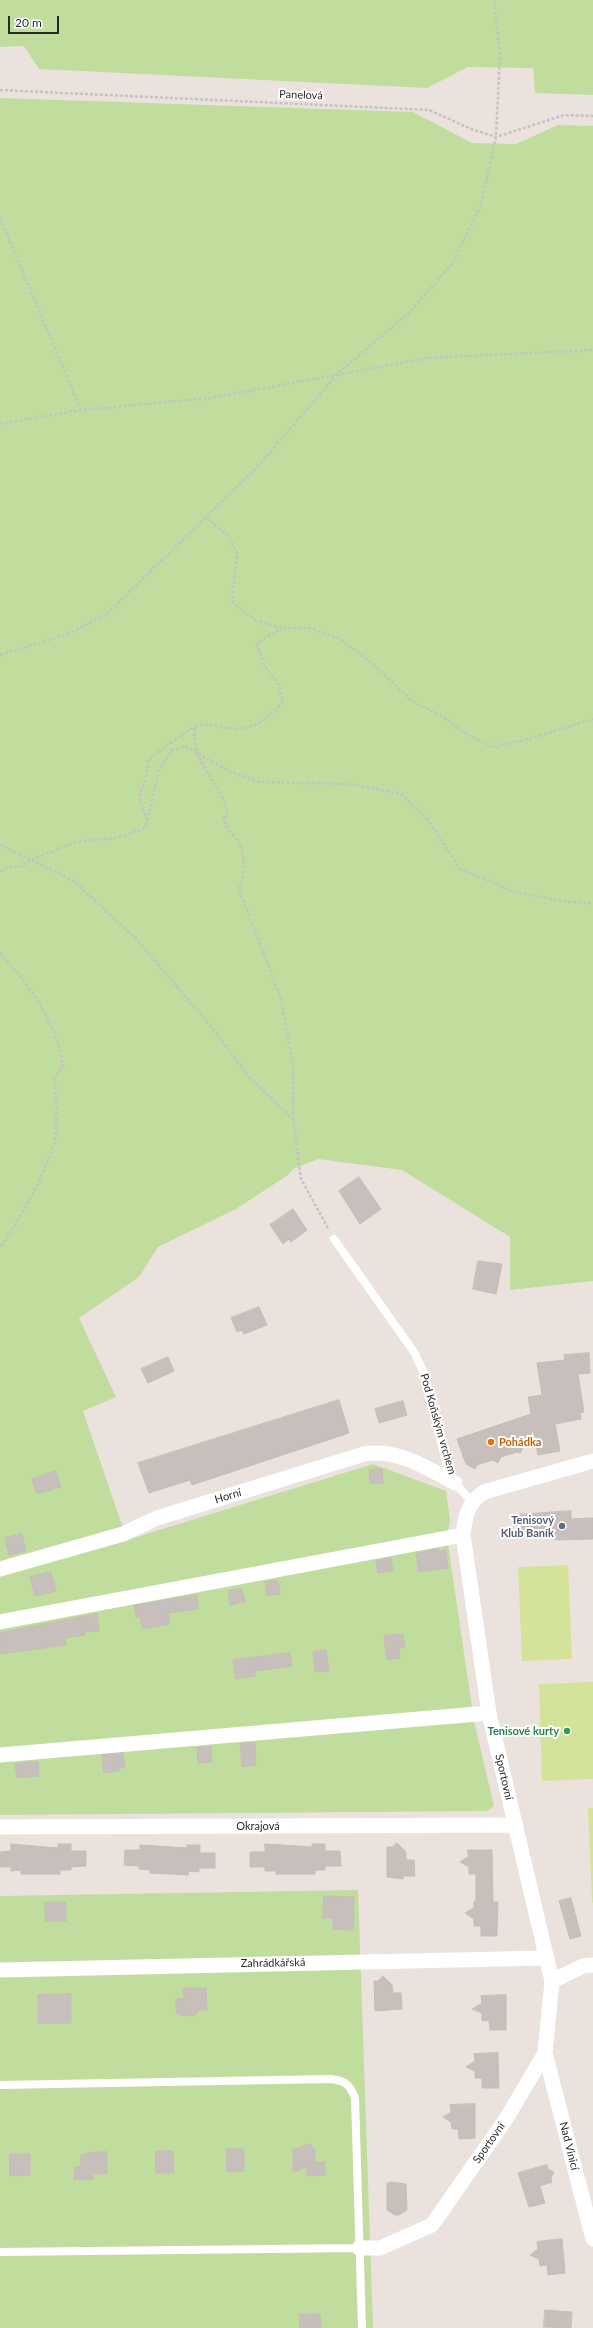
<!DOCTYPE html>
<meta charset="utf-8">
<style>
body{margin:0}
#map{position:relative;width:593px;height:2328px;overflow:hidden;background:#ebe2dd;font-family:Lato,sans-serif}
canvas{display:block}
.scale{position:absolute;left:8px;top:16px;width:51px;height:18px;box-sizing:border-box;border:2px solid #2a2a2a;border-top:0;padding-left:5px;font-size:12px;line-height:14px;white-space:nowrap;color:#2a2a2a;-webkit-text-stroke:3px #fff;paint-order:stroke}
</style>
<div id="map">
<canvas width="593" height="2328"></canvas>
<div class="scale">20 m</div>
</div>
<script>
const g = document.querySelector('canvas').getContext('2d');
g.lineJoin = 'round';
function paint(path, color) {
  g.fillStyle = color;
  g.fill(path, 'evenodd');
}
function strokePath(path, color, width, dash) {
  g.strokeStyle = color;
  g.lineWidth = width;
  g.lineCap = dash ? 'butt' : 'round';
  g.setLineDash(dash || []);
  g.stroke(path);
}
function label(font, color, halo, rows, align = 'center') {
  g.font = font + ' Lato,sans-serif';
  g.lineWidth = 4;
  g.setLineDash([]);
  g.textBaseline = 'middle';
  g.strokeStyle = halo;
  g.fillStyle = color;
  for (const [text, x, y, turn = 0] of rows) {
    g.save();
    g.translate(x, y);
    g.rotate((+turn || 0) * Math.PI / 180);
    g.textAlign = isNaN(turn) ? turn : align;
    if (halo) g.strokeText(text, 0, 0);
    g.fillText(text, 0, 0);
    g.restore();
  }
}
const green = new Path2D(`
 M0,0H593V95L535,93L533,68L468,67L427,88L39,69L24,46L0,47Z
 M0,98L413,112L472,143L516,144L558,125L593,126V1281L510,1290V1237L402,1170L318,1159L293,1169L288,1175L236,1209L158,1247L139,1277L79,1318L116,1397L83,1411L127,1540L373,1464L446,1491L450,1520L447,1537L474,1721L494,1806L487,1811L0,1815Z
 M358,1890L373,2328H0V1896Z`);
const pitch = new Path2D(`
 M568,1565L572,1659L522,1661L518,1567Z
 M593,1682V1779L542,1781L539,1684Z
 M588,1808H593V1903H592Z`);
const building = new Path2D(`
 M359,1177L381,1209L360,1224L339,1191Z
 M293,1209L307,1230L291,1242L289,1239L283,1244L270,1225Z
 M478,1261L502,1264L496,1294L473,1289Z
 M259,1307L267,1325L244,1334L242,1330L237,1332L231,1318Z
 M589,1353L590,1373L578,1374L584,1412L580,1413L581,1419L555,1424L560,1451L538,1455L533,1430L520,1453L517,1452L501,1457L498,1463L493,1460L477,1465L475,1469L466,1464L457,1439L531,1414L528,1397L542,1395L537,1363L565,1360L564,1355Z
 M168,1357L174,1371L148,1383L141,1369Z
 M339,1400L349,1433L192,1485L190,1480L149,1493L138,1463Z
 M403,1401L407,1415L379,1423L375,1409Z
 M382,1469L383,1483H370L369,1470Z
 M56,1471L61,1487L37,1494L32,1479Z
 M571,1511V1519L593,1518V1539L558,1540L541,1535L517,1536L516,1515Z
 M22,1534L26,1551L9,1555L5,1538Z
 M438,1549V1551L446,1550L448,1568L419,1572L416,1554Z
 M391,1558L393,1571L378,1573L376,1561Z
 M51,1572L56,1591L35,1596L30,1577Z
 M278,1580L280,1594L267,1596L265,1582Z
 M242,1589L245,1602L230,1605L228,1591Z
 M197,1595L198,1609L168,1613L170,1624L143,1629L140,1617H136L134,1606Z
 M97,1614L99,1631L85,1632V1635L65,1638L66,1645L0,1654V1633Z
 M403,1634L405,1647L399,1648L400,1658L387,1660L384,1636Z
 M326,1650L329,1671L315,1672L313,1652Z
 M290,1653L292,1666L255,1671V1676L236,1679L233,1660Z
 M255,1743L256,1765L242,1767L240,1744Z
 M211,1747L212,1762L198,1763L197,1748Z
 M123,1753L125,1767L119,1768V1771L104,1773L102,1755Z
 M38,1762L39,1776L17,1778L15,1764Z
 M397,1843L406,1852V1860H414L415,1876H403V1879L387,1877V1847H392Z
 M11,1844L58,1848V1844H71V1851H86V1866L71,1867V1870H60V1874H21V1870L11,1871V1867H0V1852L11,1851Z
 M265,1844L312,1847V1844H325V1851H340L341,1866H325V1870H315V1874H276V1871H265V1867H250V1852H265Z
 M140,1845L187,1848V1845H200V1853H215V1868H199V1872L189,1871L188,1875L150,1873V1870L139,1869V1866L124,1865L125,1850H140Z
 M468,1850H492L493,1902H498L497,1936H481V1926H474V1919L465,1913L474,1908V1901L476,1902V1874H469V1867L460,1862L468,1857Z
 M324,1896L354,1897L353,1930L333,1929V1918H323Z
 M571,1898L581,1936L570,1939L559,1901Z
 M45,1902H66V1921H46Z
 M383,1976L392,1985L393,1993H401L402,2009L375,2011L374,1981H378Z
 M183,1988H206L207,2010H200L194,2016L180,2015L176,2012V1999L184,1998Z
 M71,1994V2023H38V1995Z
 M506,1995V2030H490L489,2020L482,2021V2013L472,2009L482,2003L481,1996Z
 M498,2053L499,2088H482V2078H475V2071L466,2067L475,2061L474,2054Z
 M475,2104V2138L459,2139L458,2129H452L451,2122L443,2117L451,2112L450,2105Z
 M311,2144L312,2148H315V2162H325V2175L307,2176V2167L293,2172V2150Z
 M227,2149H244V2171L227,2172Z
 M156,2151H173L174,2173H156Z
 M107,2152V2174H93V2179L74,2180L75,2167L81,2166V2155L87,2153Z
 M10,2154H30V2175L10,2176Z
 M547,2165L548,2169L554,2172L551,2178L552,2182L540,2186L545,2203L529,2207L518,2173Z
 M390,2182L406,2184L407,2210L399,2215H395L387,2210V2184Z
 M562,2239L565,2273L548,2275L547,2265L540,2266L539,2259L530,2255L538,2249L537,2242Z
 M545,2310L572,2312L571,2328L544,2327Z
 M300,2314H320L321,2328H300Z`);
const path = new Path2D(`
 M0,90L429,110L471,129L496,137L564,115L593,116
 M0,218L81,410
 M0,424L81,410L210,398L428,358L593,350
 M207,518L229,537L237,553L232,602L256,621L283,628H310L339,638L372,663L412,701L442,716L464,733L493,747L529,739L593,719
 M0,655L68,634L107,614L260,464L337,374L410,312L452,264L481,205L496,137L500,56L494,0
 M195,728C189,764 226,784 227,816H223C227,834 236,834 241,847C246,860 243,878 239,890L281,999L293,1066V1119
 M147,820L139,796L145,781L149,759C162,750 183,732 197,726C208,722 217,726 227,728C252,732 268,719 283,702L279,685L264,665L257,645L266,637L282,628
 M0,845L74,881L136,939L215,1031L248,1076L293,1119L301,1179L329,1230
 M0,871L9,867L22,866L31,860L76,842L115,838L143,829L147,822L159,770L172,750L185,746L229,771L259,782L350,784L401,794L428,820L460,869L515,892L567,902L593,903
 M0,953C30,986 56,1021 63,1065L54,1080L57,1107L55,1141L39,1182L15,1226L0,1248`);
const lane = new Path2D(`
 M334,1239L414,1352L424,1373L447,1466L455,1483L472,1502
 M0,2085L331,2079C346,2081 350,2085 355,2098L362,2328
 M0,2252L359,2248`);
const street = new Path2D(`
 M0,1569L123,1534L157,1518L364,1454C397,1448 427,1468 455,1483
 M0,1622L463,1535
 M0,1755L489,1713
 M0,1827L516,1825
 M0,1970L547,1958
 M552,1981L583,1966L593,1965
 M545,2053L593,2239
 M359,2248H380L432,2225L506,2119L545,2053L552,1981L489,1713L463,1535C465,1517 468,1502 484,1492L593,1461`);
const markers = [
 [491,1442,4,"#e8710a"],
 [562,1526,4,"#5c6f8a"],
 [567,1731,4,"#2e9e5b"]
];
const streetNames = [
 ["Panelová",301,95,2],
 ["Pod Koňským vrchem",438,1424,74],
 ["Horní",228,1496,-17],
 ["Sportovní",504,1777,77],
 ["Okrajová",258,1826],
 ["Zahrádkářská",273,1963,-1],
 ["Sportovní",489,2143,-55],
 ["Nad Vinicí",569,2146,76]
];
const foodNames = [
 ["Pohádka",499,1442]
];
const serviceNames = [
 ["Tenisový",554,1520],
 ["Klub Baník",554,1533]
];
const leisureNames = [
 ["Tenisové kurty",559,1731]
];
paint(green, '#c1dd9e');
paint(pitch, '#d4e39a');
paint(building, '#c6bfbc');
strokePath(building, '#c6bdb7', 1);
strokePath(path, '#c3c3c3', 2.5, [3, 2]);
strokePath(lane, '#fff', 8);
strokePath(street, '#fff', 15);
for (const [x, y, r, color] of markers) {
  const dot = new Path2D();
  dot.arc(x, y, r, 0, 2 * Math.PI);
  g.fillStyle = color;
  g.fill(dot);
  strokePath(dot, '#fff', 1.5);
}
label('11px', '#2a2a2a', '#fff', streetNames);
label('bold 11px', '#c56008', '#fff', foodNames, 'left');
label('bold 11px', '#4e5e75', '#fff', serviceNames, 'right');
label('bold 11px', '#27864d', '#fff', leisureNames, 'right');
</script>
